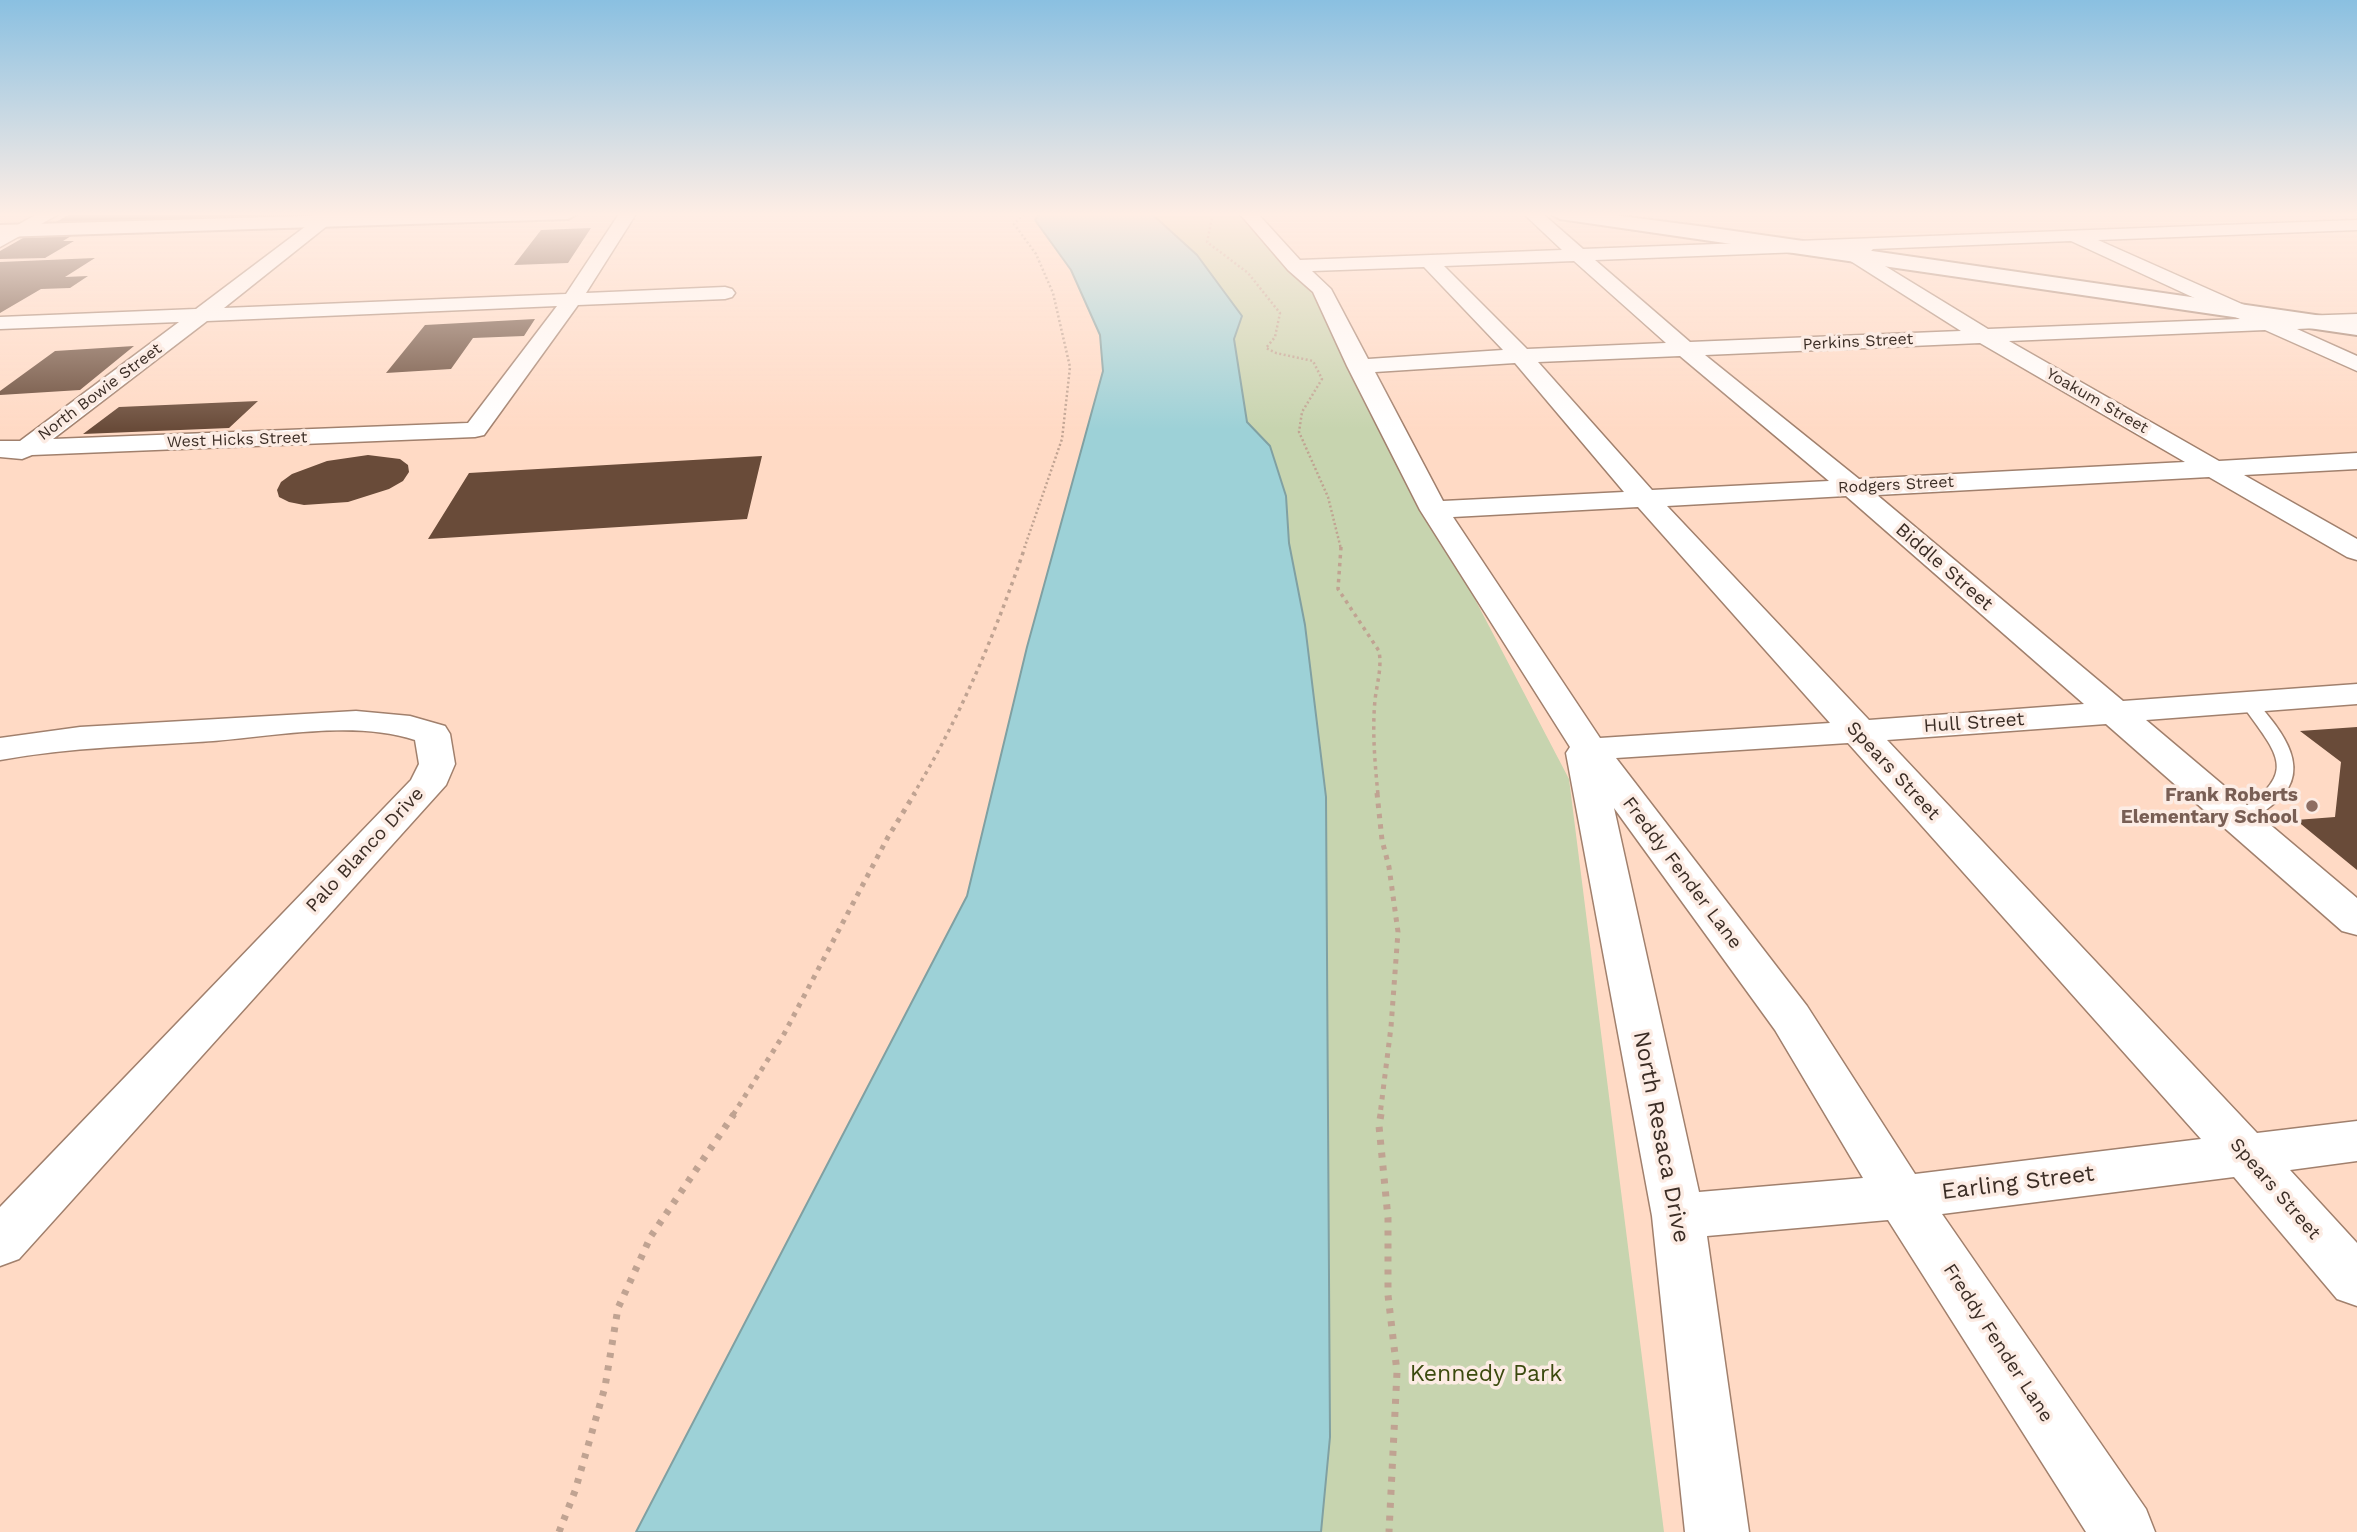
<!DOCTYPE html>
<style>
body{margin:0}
canvas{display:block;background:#ffdac5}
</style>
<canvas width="2357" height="1532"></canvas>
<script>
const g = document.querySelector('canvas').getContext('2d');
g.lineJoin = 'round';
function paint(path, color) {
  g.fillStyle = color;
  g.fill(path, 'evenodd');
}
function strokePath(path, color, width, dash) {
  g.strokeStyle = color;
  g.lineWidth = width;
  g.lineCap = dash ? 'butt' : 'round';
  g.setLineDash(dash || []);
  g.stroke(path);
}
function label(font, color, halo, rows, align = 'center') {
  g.font = font + ' "Work Sans",sans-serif';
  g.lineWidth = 7;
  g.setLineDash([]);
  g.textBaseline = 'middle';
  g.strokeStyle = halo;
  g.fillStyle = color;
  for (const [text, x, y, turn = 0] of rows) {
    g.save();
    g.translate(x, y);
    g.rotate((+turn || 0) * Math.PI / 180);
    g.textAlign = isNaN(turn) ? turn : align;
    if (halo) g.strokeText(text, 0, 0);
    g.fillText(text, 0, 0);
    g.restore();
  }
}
const green = new Path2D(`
 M1152,214H1238L1319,301L1569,779L1664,1532H1321L1330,1437L1326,798L1305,625L1289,543L1286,496L1270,446L1247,422L1234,339L1242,316L1197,255Z`);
const water = new Path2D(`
 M1040,214H1152L1197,255L1242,316L1234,339L1247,422L1270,446L1286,496L1289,543L1305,625L1326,797L1330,1437L1321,1532H636L967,896L1027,647L1103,371L1100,335L1071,270L1035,220Z`);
const building = new Path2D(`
 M70,214H289V217L49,226Z
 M591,228L568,263L514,265L541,230Z
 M71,236L63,241H74L45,258L0,259V251L23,238Z
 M95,258L65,277L88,276L70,288L41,289L0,313V262Z
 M535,319L524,336L473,338L451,369L386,373L425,325Z
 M134,346L80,390L0,395V391L55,351Z
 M258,401L229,428L83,434L119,407Z
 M368,455L400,459L408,465L409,472L403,481L389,489L348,502L304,505L289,502L279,497L277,490L281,482L292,474L327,461Z
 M762,456L747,519L428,539L469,473Z
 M2357,727V870L2296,820L2335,817L2341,762L2300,731Z`);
const pathFar3 = new Path2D(`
 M1024,214L1014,224L1036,254L1053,293L1070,367L1062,439L1024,549
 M1213,214L1207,242L1248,273L1280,313L1275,337L1266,348L1276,353L1313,361L1322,379L1302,412L1299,432L1328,497L1341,549`);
const pathFar2 = new Path2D(`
 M1341,547L1338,589L1379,651C1382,668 1377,683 1375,700C1372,732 1375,764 1378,795
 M913,795C961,716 995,634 1025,547`);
const pathFar1 = new Path2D(`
 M1377,793L1382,840L1389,867L1398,932L1391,1027L1380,1115
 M733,1115L784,1034L888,837L915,793`);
const path = new Path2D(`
 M1381,1114L1379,1126L1388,1218V1295L1397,1372L1389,1532
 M559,1532L575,1491L605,1387L618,1308L651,1236L734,1114`);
const service = new Path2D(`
 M2248,697L2254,699C2281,730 2318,772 2271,806C2261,814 2250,823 2238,826L2231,824L2229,820L2231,816C2301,773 2280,758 2240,702Z`);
const minor = new Path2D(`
 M37,214H59L0,247V235Z
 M322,214H342L224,308L566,294L619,214H636L586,293L725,287L732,289L735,293L732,297L725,299L578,305L484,435L475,437L32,455L22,459L0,457V441H20L179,322L0,329V317L196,309ZM557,306L468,423L53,439L207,321Z
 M1240,214H1258L1300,260L1562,250L1524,214H1543L1583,249L2357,220V230L2098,240L2271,317L2357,314V326L2297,329L2357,356V371L2265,330L2009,341L2219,461L2357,453V469L2244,475L2357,539V560L2347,557L2209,477L1877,495L2123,701L2357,684V704L2146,720L2357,898V935L2342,931L2106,724L1887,740L2257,1133L2357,1121V1161L2290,1170L2357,1243V1306L2337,1299L2234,1177L1942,1214L2146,1509L2155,1532H2086L1888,1220L1707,1236L1749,1532H1685L1652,1216L1566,753L1570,747L1420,510L1347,366L1313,292L1288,270ZM2071,241L2240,319L1988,329L1867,255L1873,249ZM1852,250L1847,256L1849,260L1961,331L1690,342L1595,260ZM1574,261L1666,343L1527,349L1444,266ZM1424,267L1503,350L1368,359L1331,289L1312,271ZM1980,343L2185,462L1859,479L1705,355ZM1680,356L1829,481L1652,490L1538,362ZM1515,363L1624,492L1443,501L1375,372ZM1846,496L2084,704L1869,720L1667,506ZM1638,507L1830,723L1600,738L1453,517ZM1848,743L2201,1139L1915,1174L1807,1006L1616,758ZM1614,808L1775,1030L1863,1178L1699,1192Z
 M356,711L410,716L445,726L450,734L455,764L446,785L19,1259L0,1266V1207L411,780L419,764L415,740C355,720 275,736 213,741C142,746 71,747 0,760V738L80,727Z`);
const tertiary = new Path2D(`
 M371,214H577L568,219L0,237V225Z
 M1551,214H1605L1706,227L2357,321V335L1560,219Z`);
const markers = [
 [2312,806,7,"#8d6e63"]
];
const farStreetnames = [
 ["Perkins Street",1858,342,-3],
 ["North Bowie Street",100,392,-37],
 ["Yoakum Street",2097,401,30],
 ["West Hicks Street",237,440,-2],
 ["Rodgers Street",1896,485,-3]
];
const streetNames = [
 ["Biddle Street",1944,567,41],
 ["Hull Street",1974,723,-4],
 ["Spears Street",1893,771,47],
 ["Palo Blanco Drive",365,850,-47],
 ["Freddy Fender Lane",1682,873,53],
 ["Spears Street",2275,1189,49],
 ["Freddy Fender Lane",1998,1343,57]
];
const educationNames = [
 ["Frank Roberts",2298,795],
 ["Elementary School",2298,817]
];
const nearStreetnames = [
 ["North Resaca Drive",1661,1137,79],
 ["Earling Street",2018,1183,-7]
];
const nearParknames = [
 ["Kennedy Park",1486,1374]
];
paint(green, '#c7d4af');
paint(water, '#9dd1d7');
strokePath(water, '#80a0a2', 2);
paint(building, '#694b39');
strokePath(service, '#a1806d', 3);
strokePath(minor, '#a1806d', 3);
strokePath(tertiary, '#a1806d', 4);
strokePath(pathFar3, '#c0a392', 2.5, [2, 2.5]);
strokePath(pathFar2, '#c0a392', 3.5, [3.5, 4.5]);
strokePath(pathFar1, '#c0a392', 5, [4.5, 6]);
strokePath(path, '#c0a392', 7, [5, 8]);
paint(service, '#fff');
paint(minor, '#fff');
paint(tertiary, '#fff');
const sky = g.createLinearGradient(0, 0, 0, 429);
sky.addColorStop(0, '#8ac0e1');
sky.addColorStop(0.5, '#ffeee5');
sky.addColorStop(1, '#ffeee500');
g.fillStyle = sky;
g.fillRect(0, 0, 2357, 429);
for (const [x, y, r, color] of markers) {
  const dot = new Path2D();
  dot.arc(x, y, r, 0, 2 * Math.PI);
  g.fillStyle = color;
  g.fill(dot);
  strokePath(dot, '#fcece4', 2.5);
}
label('16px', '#3b2d25', '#fcece4', farStreetnames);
label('19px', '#3b2d25', '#fcece4', streetNames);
label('bold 19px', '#785e54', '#fcece4', educationNames, 'right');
label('23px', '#3b2d25', '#fcece4', nearStreetnames);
label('23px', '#3b4a0e', '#fcece4', nearParknames);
</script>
